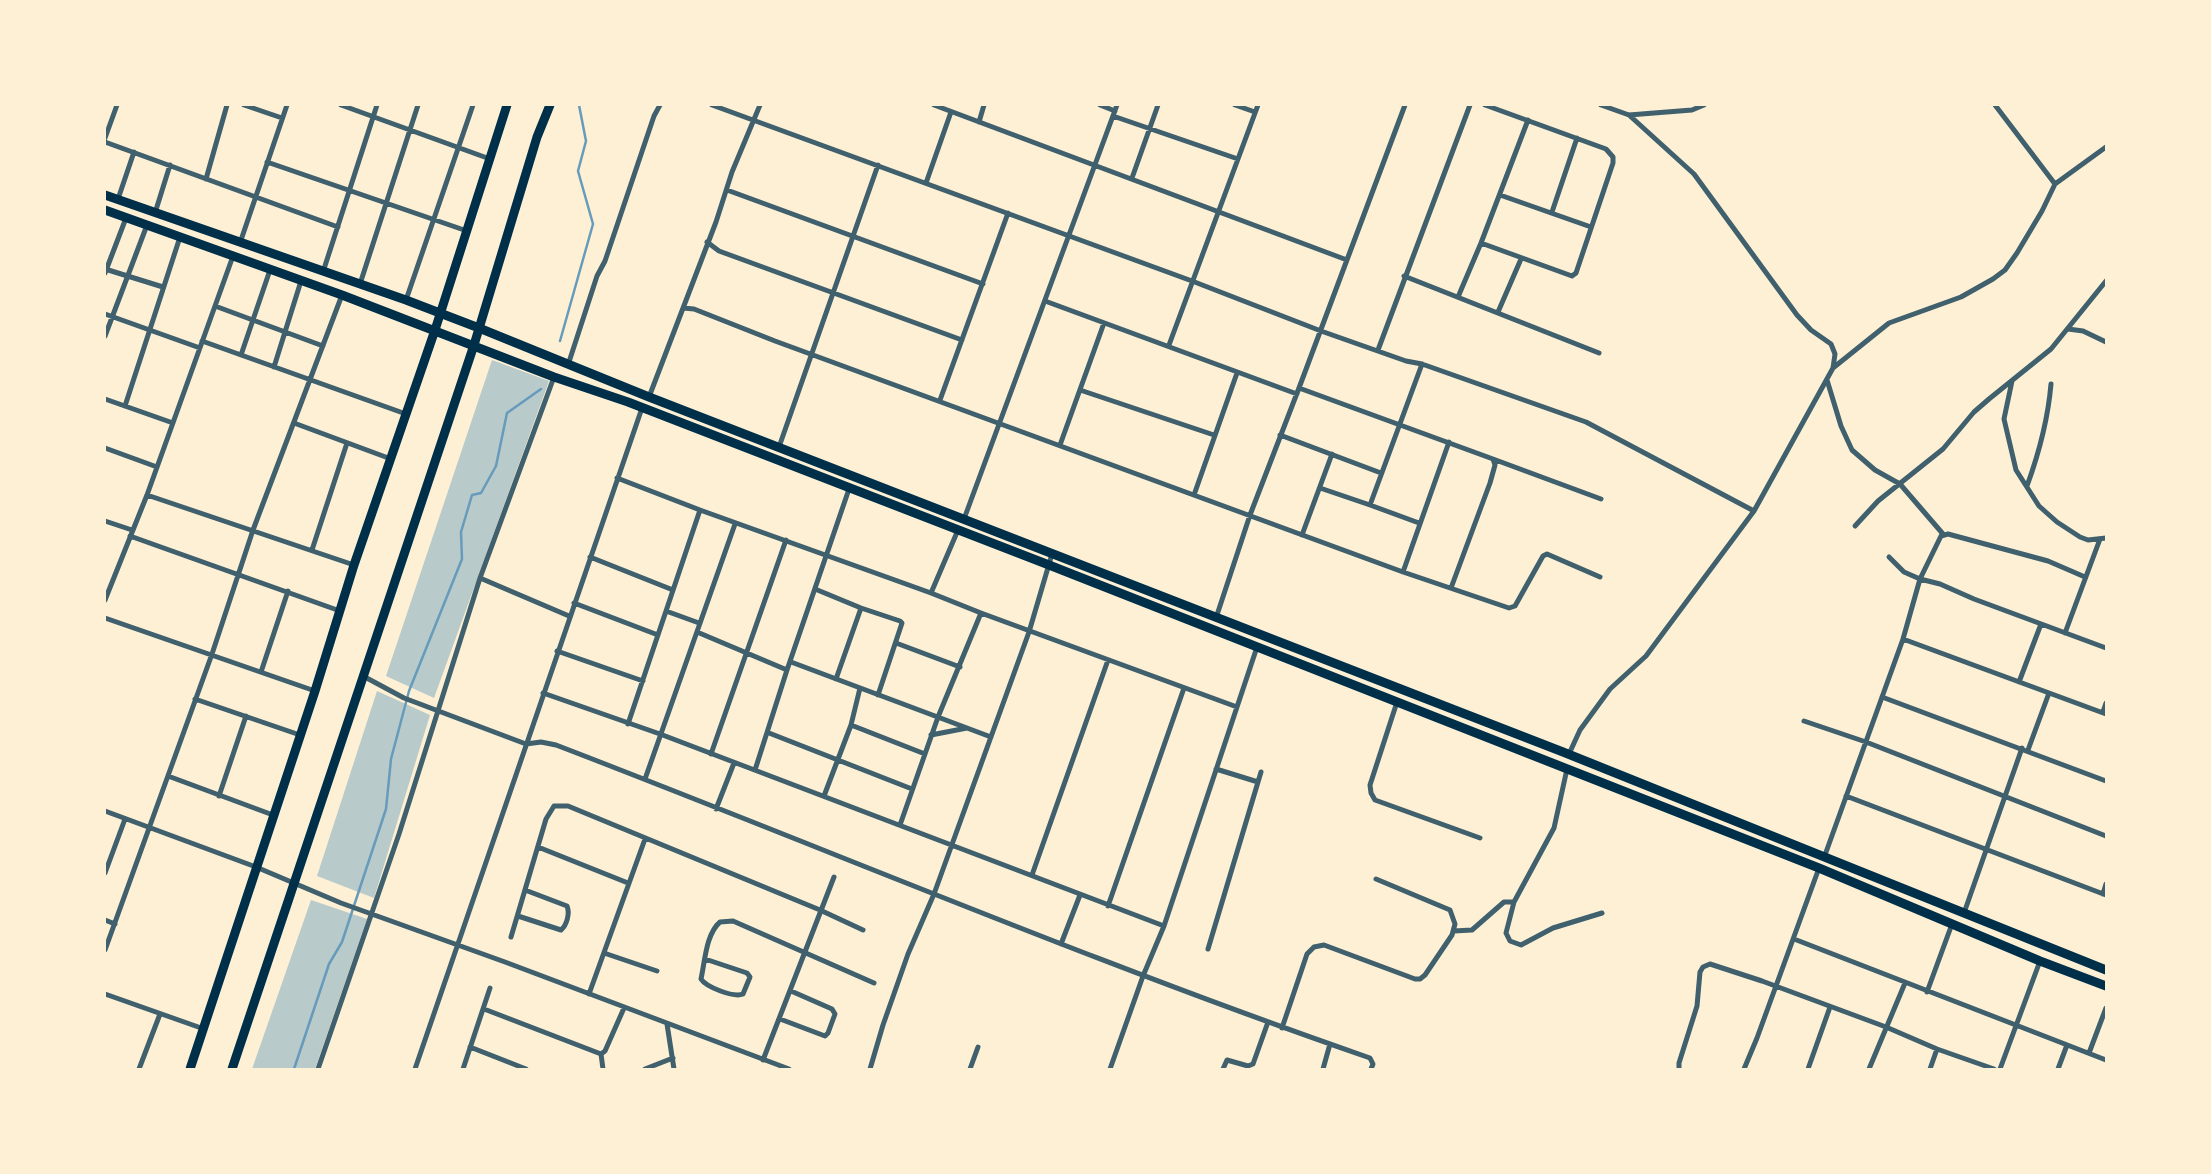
<!DOCTYPE html>
<style>
body{margin:0}
#map{position:relative;width:2211px;height:1174px;overflow:hidden;background:#fdf0d5;font-family:"Exo 2",sans-serif}
canvas{display:block}
.frame{position:absolute;inset:0;border:106px solid #fdf0d5;pointer-events:none}
</style>
<div id="map">
<canvas width="2211" height="1174"></canvas>
<div class="frame"></div>
</div>
<script>
const g = document.querySelector('canvas').getContext('2d');
g.lineJoin = 'round';
function paint(path, color) {
  g.fillStyle = color;
  g.fill(path, 'evenodd');
}
function strokePath(path, color, width, dash) {
  g.strokeStyle = color;
  g.lineWidth = width;
  g.lineCap = dash ? 'butt' : 'round';
  g.setLineDash(dash || []);
  g.stroke(path);
}
const green = new Path2D(`
 M492,360L549,381L434,698L386,676Z
 M377,691L430,715L374,898L317,876Z
 M311,900L367,919L315,1069H252Z`);
const stream = new Path2D(`
 M560,341L593,224L578,171L586,141L579,105
 M294,1069L329,964L342,942L386,809L391,759L409,691L462,559L461,532L472,495L481,493L496,466L507,413L541,389`);
const minor = new Path2D(`
 M244,105L282,118
 M341,105L490,159
 M712,105L1192,281L1321,331L1406,361L1422,364L1370,505L1419,523
 M934,105L1347,260
 M1100,105L1115,111
 M1235,105L1255,112
 M1601,105L1629,115L1692,110L1704,105
 M1995,105L2055,184
 M1113,116L1238,159
 M979,122L984,105
 M105,138L117,105
 M105,142L338,227
 M267,162L467,231
 M1132,178L1158,105
 M206,179L227,105
 M926,183L951,112
 M727,190L983,284
 M1500,195L1591,227
 M118,199L134,152
 M1552,212L1577,138
 M155,213L170,165
 M707,242L719,251L962,340
 M240,243L287,105
 M1481,243L1572,276L1576,273L1613,163V157L1606,149L1485,105
 M105,269L163,287
 M323,272L377,105
 M105,273L126,218
 M1404,276L1599,353
 M360,284L418,105
 M1458,297L1481,243L1528,120
 M406,300L473,105
 M1045,301L1297,394
 M215,306L323,346
 M683,308L694,309L775,341L1403,572L1509,608L1515,606L1543,556L1547,554L1600,577
 M1498,312L1521,259
 M105,314L200,348
 M2068,329L2083,331L2106,342
 M105,336L147,225
 M202,341L406,414
 M1169,345L1258,105
 M1378,350L1470,105
 M241,355L270,270
 M1422,364L1586,422L1754,511
 M568,365L597,276L605,261L654,116L660,105
 M274,367L301,281
 M1833,368L1889,323L1961,297L1993,279L2005,270L2017,253L2042,211L2055,184L2106,147
 M1827,380L1841,426L1852,450L1875,470L1900,484L1943,534
 M2012,381L2004,419L2016,470L2039,506L2057,522L2080,537L2088,540L2106,538
 M1299,388L1493,459L1495,465L1490,483L1451,588
 M1080,390L1214,435
 M649,397L716,222L732,172L760,105
 M105,399L173,423
 M940,400L1008,213
 M125,406L180,237
 M294,423L391,459
 M1280,435L1381,473
 M1060,445L1104,323
 M779,447L878,165
 M105,448L157,467
 M1493,459L1601,499
 M617,478L700,510
 M2027,486C2039,453 2048,419 2051,384
 M1320,488L1370,505
 M147,495L354,565
 M1194,495L1237,373
 M964,519L1117,105
 M105,521L132,530
 M1855,526L1878,501L1943,449L1974,412L1989,399L2051,349L2106,281
 M1302,535L1332,454
 M130,536L340,611
 M312,550L347,443
 M590,557L673,590
 M1889,557L1904,572L1920,579L1941,536L1948,534L2048,561L2085,577
 M1403,572L1449,442
 M480,578L569,616
 M815,589L861,608L900,621L902,623L878,695
 M931,593L958,530
 M105,600L147,495L233,256
 M574,603L658,635
 M666,611L699,623
 M981,613L1237,707
 M105,618L315,691
 M1216,618L1250,515L1299,388L1405,105
 M697,632L787,670
 M2065,633L2100,539
 M1903,639L1920,579L1940,584L1974,599L2106,648
 M896,643L960,667
 M557,651L643,681
 M791,662L991,737
 M261,672L288,591
 M363,676L404,698L526,744L541,742L556,745C827,849 1095,963 1370,1058L1373,1064L1371,1069
 M836,679L861,608
 M2019,682L2041,624
 M860,688L851,725L925,754
 M543,693L660,734L1164,926
 M1882,697L2106,781
 M195,699L300,735
 M1397,702L1370,785L1371,793L1375,800L1480,838
 M2103,712L2106,703
 M1804,721L1866,742L2106,836
 M628,724L700,510L931,593L981,613L938,717L900,825
 M769,733L912,789
 M931,735L967,728
 M2028,750L2049,693
 M711,754L786,540
 M1569,754L1580,730L1610,689L1646,656L1754,511L1833,368L1835,354L1831,344L1811,330L1797,315L1694,174L1629,115
 M1216,769L1258,782
 M1567,769L1554,828L1514,902L1506,933L1510,941L1521,945L1553,928L1602,913
 M755,770L787,670L849,489
 M168,776L273,815
 M645,779L735,524
 M219,796L246,716
 M824,796L851,725
 M1846,796L2106,895
 M716,809L734,763
 M105,811L256,867L341,903L505,962L789,1069
 M538,847L628,883
 M1825,855L1903,639L2106,714
 M105,873L125,819
 M1032,875L1108,660
 M2103,894L2106,884
 M1108,906L1184,688
 M1964,913L2022,748
 M518,916L561,930C567,925 570,913 567,906L525,890
 M105,920L115,924
 M1454,931L1472,930L1504,902H1514
 M511,937L546,819L554,806H568L820,910L863,930
 M1794,939L2106,1060
 M1061,944L1080,895
 M1208,949L1261,772
 M105,950L212,654L253,530L342,295
 M604,953L657,971
 M705,959L747,973L750,977L743,994C734,998 706,987 701,979C705,961 706,934 720,922L733,921L874,983
 M1927,992L1952,924
 M105,994L204,1029
 M589,994L645,839
 M484,1009L601,1054L605,1051L624,1008
 M780,1019L825,1036L828,1033L835,1014L832,1009L791,991
 M667,1024L674,1069
 M1282,1028L1307,954L1314,947L1324,945L1415,979H1420L1425,975L1452,935L1455,924L1450,910L1376,879
 M470,1047L526,1069
 M2089,1053L2106,1008
 M601,1054L603,1069
 M763,1060L834,877
 M139,1069L160,1014
 M318,1069L399,834L480,578L554,377
 M415,1069C491,849 565,628 642,408
 M463,1069L490,988
 M645,1069L673,1058
 M870,1069L883,1025L908,954L934,894L1029,632L1052,554
 M970,1069L978,1047
 M1110,1069L1143,976L1164,926L1257,647
 M1223,1069L1227,1060L1248,1066L1253,1064L1268,1022
 M1323,1069L1330,1044
 M1679,1069V1063L1697,1006L1700,972L1703,967L1710,964L1762,981L1886,1027L1937,1049L1994,1069
 M1744,1069L1757,1038L1819,868
 M1808,1069L1830,1007
 M1869,1069L1905,983
 M1930,1069L1937,1049
 M2000,1069L2040,961
 M2058,1069L2067,1045`);
const primary = new Path2D(`
 M105,195L406,300L479,328L649,397L1563,752L2106,970
 M105,210L342,295L554,377L628,402L1049,565L1819,868L2040,961L2106,986
 M190,1069L315,691L354,565L435,330L507,105
 M232,1069L474,345L537,137L550,105`);
paint(green, '#b9caca');
strokePath(stream, '#669bbc', 2.5);
strokePath(minor, '#3f606c', 5);
strokePath(primary, '#003049', 9);
</script>
